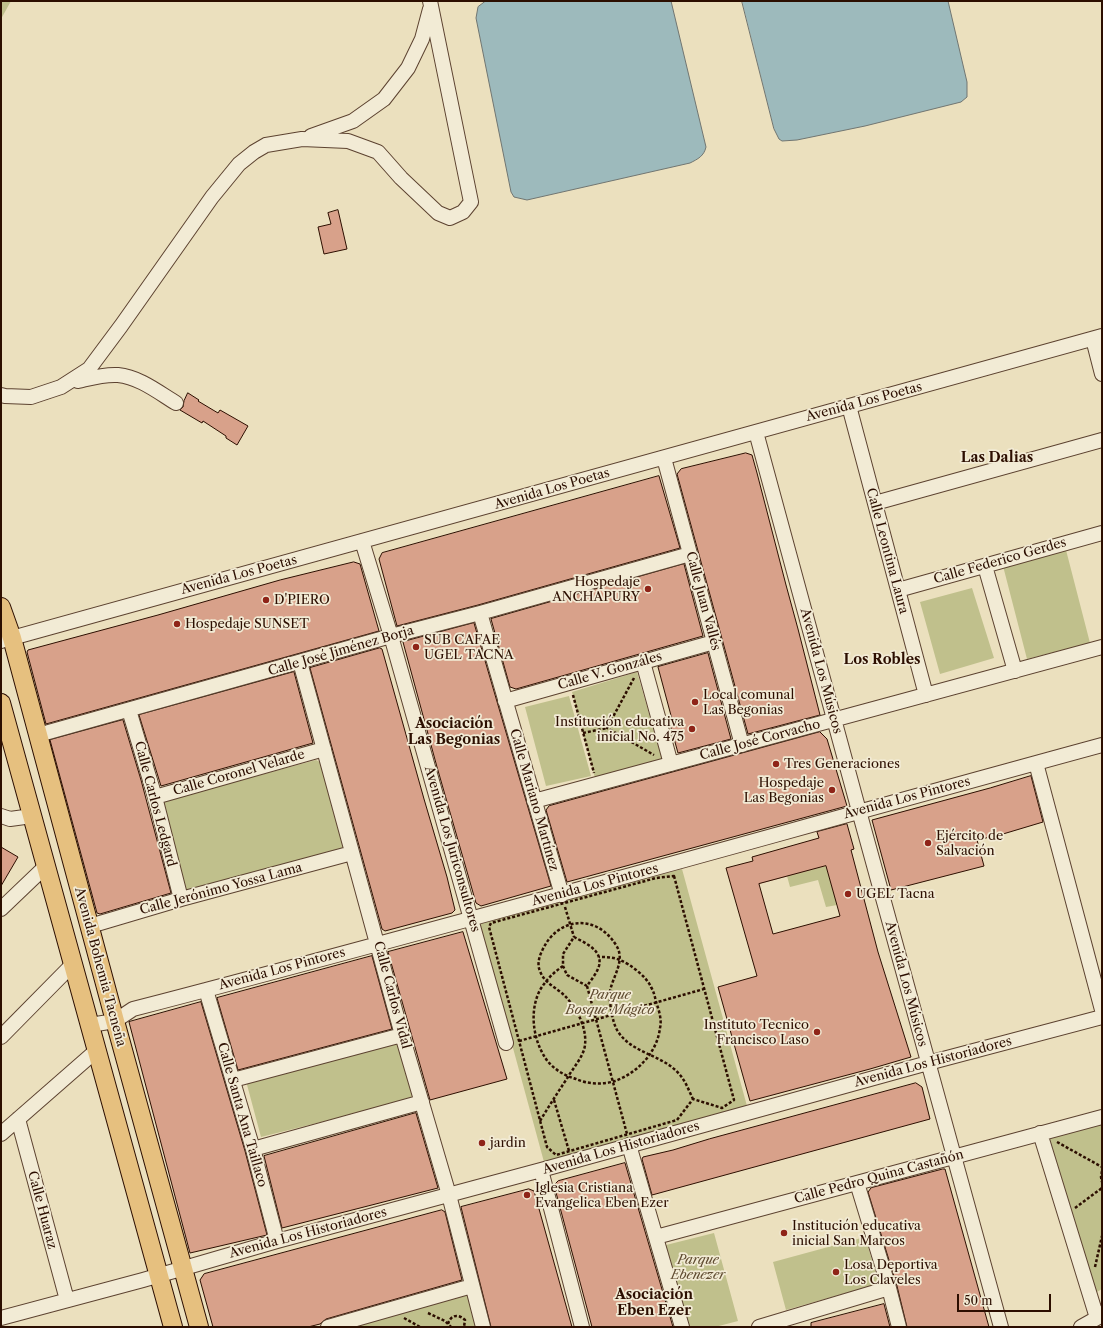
<!DOCTYPE html>
<meta charset="utf-8">
<style>
body{margin:0}
#map{position:relative;width:1103px;height:1328px;overflow:hidden;background:#ebe0be;font-family:"Libre Caslon Text",serif}
canvas{display:block}
.frame{position:absolute;inset:0;border:2px solid #2c0e00;pointer-events:none}
.scale{position:absolute;left:957px;top:1294px;width:94px;height:18px;box-sizing:border-box;border:2px solid #2c0e00;border-top:0;padding-left:5px;font-size:12px;line-height:14px;white-space:nowrap;color:#2c0e00;-webkit-text-stroke:3px #f2ebd5;paint-order:stroke}
</style>
<div id="map">
<canvas width="1103" height="1328"></canvas>
<div class="frame"></div>
<div class="scale">50 m</div>
</div>
<script>
const g = document.querySelector('canvas').getContext('2d');
g.lineJoin = 'round';
function paint(path, color) {
  g.fillStyle = color;
  g.fill(path, 'evenodd');
}
function strokePath(path, color, width, dash) {
  g.strokeStyle = color;
  g.lineWidth = width;
  g.lineCap = dash ? 'butt' : 'round';
  g.setLineDash(dash || []);
  g.stroke(path);
}
function label(font, color, halo, rows, align = 'center') {
  g.font = font + ' "Libre Caslon Text",serif';
  g.lineWidth = 3.5;
  g.setLineDash([]);
  g.textBaseline = 'middle';
  g.strokeStyle = halo;
  g.fillStyle = color;
  for (const [text, x, y, turn = 0] of rows) {
    g.save();
    g.translate(x, y);
    g.rotate((+turn || 0) * Math.PI / 180);
    g.textAlign = isNaN(turn) ? turn : align;
    if (halo) g.strokeText(text, 0, 0);
    g.fillText(text, 0, 0);
    g.restore();
  }
}
const green = new Path2D(`
 M1,1H11L1,19Z
 M1066,550L1090,643L1027,659L1003,566Z
 M972,588L994,658L940,674L920,602Z
 M637,672L662,759L595,778L572,692Z
 M569,696L591,776L546,786L525,707Z
 M316,760L322,763L345,845L342,849L189,892L184,889L161,807L164,801Z
 M826,866L837,905L826,907L818,880L790,887L787,876Z
 M682,869L747,1106L544,1162L479,923Z
 M398,1042L413,1099L261,1137L246,1081Z
 M1102,1118V1289L1095,1293L1043,1141Z
 M714,1233L738,1321L715,1327H689L666,1245Z
 M865,1237L878,1280L874,1285L786,1310L773,1262Z
 M470,1294L479,1327H346Z`);
const water = new Path2D(`
 M486,1H671L706,147C704,156 698,159 690,163L527,200L514,197L511,192L476,18L478,7Z
 M742,1H948L967,82V97L961,102L865,126L797,140L782,141L779,139L774,129Z`);
const building = new Path2D(`
 M338,210L347,249L324,254L318,227L331,224L328,213Z
 M188,393L199,400L198,401L218,413L220,410L248,426L237,445L226,438V436L203,421L202,423L180,410L183,407L184,401Z
 M746,453L752,455L757,473L786,585L798,629L820,715L748,734L677,474L681,469Z
 M659,476L680,548L478,605L397,626L379,559L382,553Z
 M354,562L360,564L379,631L46,724L27,652L28,650L158,615L280,580Z
 M684,564L703,636L516,689L510,687L491,619Z
 M474,623L551,886L481,906L476,903L437,767L403,642Z
 M380,648L382,649L424,799L447,877L455,910L452,913L385,931L382,929L310,668Z
 M708,653L731,739L678,753L670,724L673,723L658,667Z
 M294,672L313,743L161,786L139,715Z
 M123,720L141,780L171,893L100,914L97,913L50,740Z
 M820,732L827,739L847,806L567,882L546,810L549,806Z
 M1031,776L1043,822L1003,834L977,840L984,866L891,890L872,820L990,788Z
 M847,824L854,849L851,850L878,952L911,1057L870,1069L750,1101L718,987L757,976L726,868L753,861L752,857L819,838L817,832ZM826,866L840,916L773,934L759,884Z
 M1,847L18,857L1,886Z
 M463,932L507,1079L430,1100L388,952Z
 M372,956L392,1029L238,1070L217,998Z
 M201,1002L245,1151L267,1235L190,1253L129,1022Z
 M916,1083L922,1087L930,1119L652,1195L642,1159L643,1157L673,1150L709,1139Z
 M416,1113L438,1188L282,1228L264,1156Z
 M625,1163L673,1327H592L554,1185L558,1181Z
 M943,1169H945L989,1327H907L897,1286L868,1192L871,1188Z
 M529,1189L534,1191L572,1327H491L461,1207Z
 M442,1210L445,1212L462,1280L326,1319L320,1324L308,1327H213L200,1280L204,1274Z
 M884,1304L890,1327H811V1323Z`);
const path = new Path2D(`
 M634,678L607,728L654,755
 M573,695L594,773
 M583,733L607,728
 M674,876L734,1100L722,1108L693,1099L677,1120L556,1155L547,1147L489,927L491,923L656,878Z
 M565,907L574,937
 M574,937C585,943 603,950 599,966C597,973 591,980 587,986L567,975L563,966V954Z
 M563,966C554,972 546,980 540,990C529,1011 533,1040 546,1059C553,1069 565,1076 576,1079C587,1084 603,1085 615,1081C637,1073 657,1053 660,1028C662,1020 659,1010 656,1002C655,997 654,992 651,987C647,977 630,964 620,960C613,957 606,957 599,957
 M587,986L627,1134
 M519,1041L704,989
 M554,1100L569,1151
 M540,1121C549,1106 558,1092 568,1077C573,1068 584,1056 585,1045C587,1028 577,1008 565,996C557,988 544,983 540,971C537,965 539,957 542,951C557,917 596,913 616,945C626,960 613,976 610,991C609,1001 612,1021 617,1030C631,1054 663,1054 680,1075C686,1082 689,1091 693,1099
 M1057,1142L1102,1167
 M1102,1171L1101,1177L1102,1182
 M1075,1208L1102,1188
 M1095,1267L1102,1236
 M428,1313L445,1321L451,1327
 M404,1318L420,1327
 M448,1324C451,1314 459,1314 465,1320L464,1327`);
const minor = new Path2D(`
 M311,136L353,121L384,99L408,68L422,39L430,9
 M1093,339L1102,374
 M78,381C91,378 104,374 118,375C139,377 158,392 176,403
 M1,395L5,396L31,397L61,387L89,369L121,326L212,197L239,164L254,152L266,145L302,139L348,141L378,152L401,178L438,213L450,218L463,212L471,202L430,1
 M849,406L926,695
 M756,432L859,811L1001,1327
 M664,458L742,745
 M875,503L1102,440
 M362,541L391,636L506,1043
 M985,566L1015,671
 M898,590L1102,533
 M480,613L562,895
 M1,641L1102,336
 M300,662L402,1035L449,1195L483,1327
 M643,662L671,764
 M505,701L714,642
 M129,710L155,797L181,899
 M38,735L391,636L480,613L690,554
 M1036,763L1102,1010
 M155,797L324,749
 M534,801L1102,647
 M1,816L10,819L32,816
 M1,909L46,866
 M90,926L181,899L352,853
 M206,990L253,1149L277,1241
 M90,1025L115,1021L133,1009C457,925 779,833 1102,745
 M1,1037L73,964
 M233,1080L402,1035
 M18,1119L67,1300
 M1040,1133L1097,1318
 M1,1134L97,1050
 M629,1145L682,1327
 M253,1149L422,1102
 M541,1170L582,1327
 M857,1183L889,1288L899,1327
 M656,1237L1102,1117
 M1,1318L143,1280L277,1241L541,1170L928,1063L1102,1017
 M328,1327L472,1286
 M759,1327L889,1288
 M1081,1327L1097,1318L1102,1313`);
const major = new Path2D(`
 M1,607L12,638L115,1021L199,1327
 M1,703L173,1327`);
const markers = [
 [648,589,4,"#8f2418"],
 [266,600,4,"#8f2418"],
 [177,624,4,"#8f2418"],
 [416,647,4,"#8f2418"],
 [695,702,4,"#8f2418"],
 [692,729,4,"#8f2418"],
 [776,764,4,"#8f2418"],
 [832,790,4,"#8f2418"],
 [928,843,4,"#8f2418"],
 [848,894,4,"#8f2418"],
 [817,1032,4,"#8f2418"],
 [482,1143,4,"#8f2418"],
 [527,1195,4,"#8f2418"],
 [784,1233,4,"#8f2418"],
 [836,1272,4,"#8f2418"]
];
const streetNames = [
 ["Avenida Los Poetas",864,402,-15],
 ["Avenida Los Poetas",552,489,-16],
 ["Calle Leontina Laura",887,551,75],
 ["Calle Federico Gerdes",1000,561,-16],
 ["Avenida Los Poetas",239,575,-15],
 ["Calle Juan Vallés",703,601,75],
 ["Calle José Jiménez Borja",341,651,-16],
 ["Calle V. Gonzáles",610,671,-16],
 ["Avenida Los Músicos",821,671,75],
 ["Calle José Corvacho",760,740,-15],
 ["Calle Coronel Velarde",239,773,-16],
 ["Avenida Los Pintores",907,798,-15],
 ["Calle Mariano Martínez",534,800,74],
 ["Calle Carlos Ledgard",155,804,75],
 ["Avenida Los Juriconsultores",452,849,74],
 ["Avenida Los Pintores",595,885,-15],
 ["Calle Jerónimo Yossa Lama",221,889,-15],
 ["Avenida Bohemia Tacneña",100,967,75],
 ["Avenida Los Pintores",282,969,-15],
 ["Avenida Los Músicos",906,984,75],
 ["Calle Carlos Vidal",392,995,75],
 ["Avenida Los Historiadores",933,1062,-15],
 ["Calle Santa Ana Taillaco",242,1115,74],
 ["Avenida Los Historiadores",621,1148,-16],
 ["Calle Pedro Quina Castañón",879,1177,-15],
 ["Calle Huaraz",42,1210,75],
 ["Avenida Los Historiadores",308,1233,-15]
];
const poiNames = [
 ["Hospedaje",640,582,"right"],
 ["ANCHAPURY",640,597,"right"],
 ["D'PIERO",274,600],
 ["Hospedaje SUNSET",185,624],
 ["SUB CAFAE",424,640],
 ["UGEL TACNA",424,655],
 ["Local comunal",703,695],
 ["Las Begonias",703,710],
 ["Institución educativa",684,722,"right"],
 ["inicial No. 475",684,737,"right"],
 ["Tres Generaciones",784,764],
 ["Hospedaje",824,783,"right"],
 ["Las Begonias",824,798,"right"],
 ["Ejército de",936,836],
 ["Salvación",936,851],
 ["UGEL Tacna",856,894],
 ["Instituto Tecnico",809,1025,"right"],
 ["Francisco Laso",809,1040,"right"],
 ["jardin",490,1143],
 ["Iglesia Cristiana",535,1188],
 ["Evangelica Eben Ezer",535,1203],
 ["Institución educativa",792,1226],
 ["inicial San Marcos",792,1241],
 ["Losa Deportiva",844,1265],
 ["Los Claveles",844,1280]
];
const parkNames = [
 ["Parque",610,995],
 ["Bosque Mágico",610,1010],
 ["Parque",698,1260],
 ["Ebenezer",698,1275]
];
const neighbourhoodNames = [
 ["Las Dalias",997,458],
 ["Los Robles",882,660],
 ["Asociación",454,724],
 ["Las Begonias",454,740],
 ["Asociación",654,1295],
 ["Eben Ezer",654,1311]
];
paint(green, '#c0c08c');
paint(water, '#9dbabc');
strokePath(water, '#707571', 1);
paint(building, '#d8a18a');
strokePath(building, '#2c0e00', 1);
strokePath(minor, '#5c4230', 16);
strokePath(major, '#2c0e00', 20);
strokePath(path, '#2c0e00', 2.5, [3, 2]);
strokePath(minor, '#f2ebd5', 14);
strokePath(major, '#e6c07f', 18);
for (const [x, y, r, color] of markers) {
  const dot = new Path2D();
  dot.arc(x, y, r, 0, 2 * Math.PI);
  g.fillStyle = color;
  g.fill(dot);
  strokePath(dot, '#f2ebd5', 1.5);
}
label('13px', '#2c0e00', '#f2ebd5', streetNames);
label('13px', '#2c0e00', '#f2ebd5', poiNames, 'left');
label('italic 13px', '#604c31', '#f2ebd5', parkNames);
label('bold 14px', '#2c0e00', '#f2ebd5', neighbourhoodNames);
</script>
